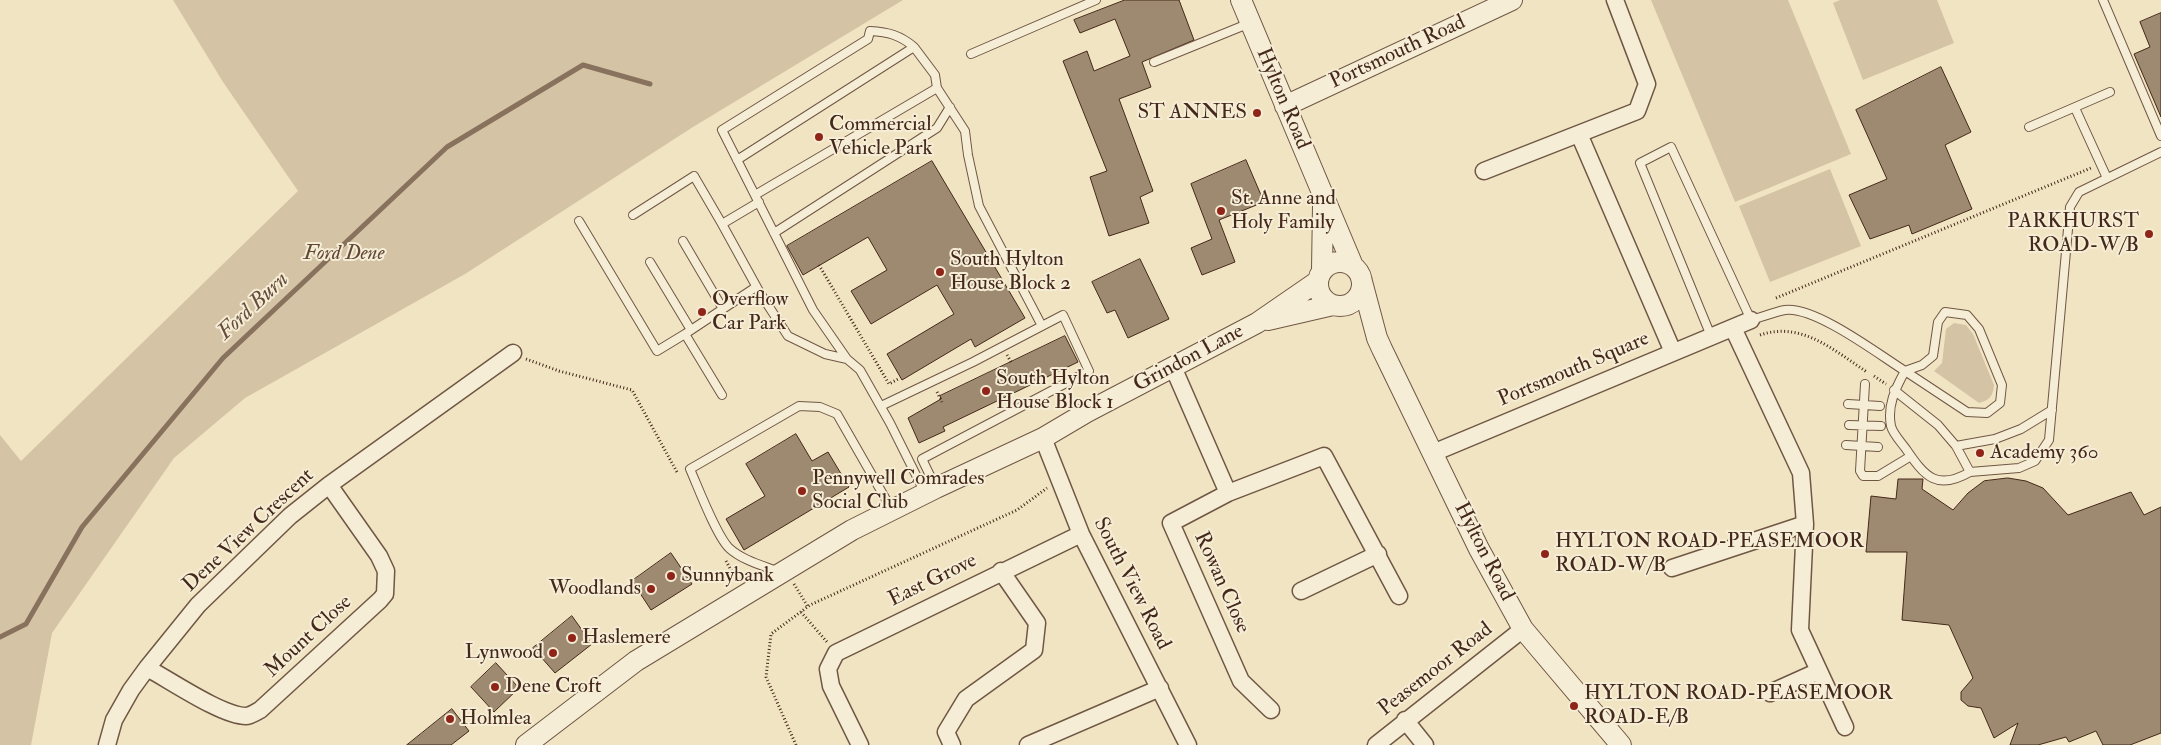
<!DOCTYPE html>
<style>
body{margin:0}
canvas{display:block;background:#f1e4c2}
</style>
<canvas width="2161" height="745"></canvas>
<script>
const g = document.querySelector('canvas').getContext('2d');
g.lineJoin = 'round';
function paint(path, color) {
  g.fillStyle = color;
  g.fill(path, 'evenodd');
}
function strokePath(path, color, width, dash) {
  g.strokeStyle = color;
  g.lineWidth = width;
  g.lineCap = dash ? 'butt' : 'round';
  g.setLineDash(dash || []);
  g.stroke(path);
}
function label(font, color, halo, rows, align = 'center') {
  g.font = font + ' "IM FELL Double Pica",serif';
  g.lineWidth = 4;
  g.setLineDash([]);
  g.textBaseline = 'middle';
  g.strokeStyle = halo;
  g.fillStyle = color;
  for (const [text, x, y, turn = 0] of rows) {
    g.save();
    g.translate(x, y);
    g.rotate((+turn || 0) * Math.PI / 180);
    g.textAlign = isNaN(turn) ? turn : align;
    if (halo) g.strokeText(text, 0, 0);
    g.fillText(text, 0, 0);
    g.restore();
  }
}
const green = new Path2D(`
 M173,0H903L693,127L465,274L245,398L174,458L52,633L31,745H0V435L21,461L298,191L223,82Z
 M1651,0H1788L1851,154L1735,202Z
 M1840,0H1937L1954,43L1863,80L1833,3Z
 M1830,169L1861,246L1770,282L1739,206Z
 M1954,323L1966,325L1973,334L1994,385C1993,396 1990,400 1979,403L1934,371L1942,363L1946,329Z`);
const stream = new Path2D(`
 M0,637L26,624L82,527L223,358L447,147L583,65L650,84`);
const building = new Path2D(`
 M1125,0H1179L1194,40L1142,62L1151,87L1119,99L1153,191L1140,197L1149,223L1109,236L1090,177L1107,171L1063,61L1087,51L1094,71L1130,56L1115,19L1080,33L1074,20Z
 M2161,13V117L2134,54L2150,47L2140,22Z
 M1941,67L1971,132L1945,145L1972,209L1912,234L1909,225L1870,239L1849,195L1887,179L1856,110Z
 M1246,160L1264,202L1219,220L1235,262L1202,275L1191,248L1212,239L1191,184Z
 M932,161L1025,318L975,347L971,339L902,380L887,354L954,314L937,285L871,324L851,291L887,270L868,237L803,275L787,246Z
 M1140,259L1169,319L1128,338L1115,310L1107,313L1092,282Z
 M1065,336L1078,362L943,427L945,431L919,443L908,418L941,399L940,396Z
 M796,434L812,461L828,452L849,487L744,550L726,519L765,496L746,464Z
 M2008,478L2026,481L2043,488L2068,515L2131,492L2144,515L2161,507V733L2130,745H2103L2096,731L2069,742L2066,737L2038,745H2010L2018,723L1994,738L1981,708L1968,706L1961,700V692L1973,678L1949,625L1902,620L1907,552H1866L1871,496L1896,499L1898,479H1923L1922,489L1953,510L1968,493L1984,481Z
 M671,553L692,584L651,610L632,581Z
 M572,616L592,644L555,673L533,648Z
 M496,663L519,688L494,712L471,687Z
 M452,709L469,731L451,745H407Z`);
const path = new Path2D(`
 M819,265L889,384L900,378
 M1776,298L2091,168
 M1760,335C1802,321 1833,350 1867,372
 M1007,355L1011,362
 M526,359L559,371L632,390L678,474
 M1874,376L1886,384
 M937,392L942,402
 M726,561L736,579
 M794,584L808,607
 M801,612L827,642
 M796,745L766,677L771,634L810,605L1017,510L1047,488`);
const service = new Path2D(`
 M2103,0L2161,136
 M971,54L1096,0
 M1154,62L1250,23
 M937,88L965,131L968,155L979,206L1042,326
 M2075,108L2107,178
 M2029,127L2110,92
 M737,160L914,47C900,35 888,32 870,31L868,39L722,130L813,310L847,359
 M755,195L937,88L935,75L914,47
 M759,202L722,224L760,293L788,336L825,354L847,359L860,370L890,423L925,493
 M633,215L694,176L722,224
 M579,221L657,351L685,334
 M774,233L937,128L950,107
 M683,241L723,309
 M650,262L691,330
 M1945,312L1967,315L1979,329L2002,385L2000,403L1987,413L1967,412L1905,371L1922,365L1933,356L1938,322Z
 M1711,336L1640,163L1671,147L1751,320C1762,317 1774,312 1785,310C1815,306 1878,354 1905,371C1895,389 1887,406 1891,426C1893,434 1901,442 1906,449C1925,477 1937,491 1970,472
 M1865,384L1860,471L1863,476H1878L1911,456
 M1894,390L1938,425L1956,446L1970,472L2019,468L2035,461L2049,440L2070,207L2079,192L2161,152
 M722,395L685,334L756,287
 M1848,404L1880,406
 M881,406L973,362L1063,315L1089,371L922,459L936,488
 M1849,425L1881,426
 M1846,445L1878,447
 M1956,446L1995,439L2021,429L2052,410
 M777,571C761,565 742,560 729,548C716,535 698,487 690,469L799,406L820,407L837,414L892,510`);
const minor = new Path2D(`
 M1579,134L1673,352
 M1484,171L1637,111L1647,84L1615,0
 M1733,328L1801,473L1805,524L1800,630L1845,727
 M1173,367L1228,493
 M1043,438L1081,534L1188,745
 M1433,453L1751,320
 M1672,568L1805,524
 M1301,591L1378,554
 M147,668C170,680 222,716 246,716C250,716 256,712 260,710L380,600L385,594L386,571L379,556L329,485
 M1770,693L1819,671
 M1271,710L1241,681L1171,523L1228,493L1324,456L1399,596
 M1405,720L1425,745
 M107,745L114,720L131,690L147,668L198,605L290,516L329,485L513,353
 M860,745L831,686L828,669L836,653L1081,534
 M952,745L946,732L966,699L1034,650L1037,623L1001,571
 M1028,745L1160,688
 M1376,745L1523,629`);
const tertiary = new Path2D(`
 M1241,0L1353,266
 M1285,106L1512,0
 M1318 284a22 22 0 1 1 44 0a22 22 0 1 1-44 0Z
 M1322,270L1323,206
 M1361,278L1377,338L1382,349L1479,549L1523,629L1621,745
 M1268,320L1333,305
 M526,745L636,661L852,530L936,488L1043,438L1087,412L1257,323L1318,281`);
const markers = [
 [1257,113,5,"#8f2418"],
 [819,137,5,"#8f2418"],
 [1221,211,5,"#8f2418"],
 [2149,234,5,"#8f2418"],
 [940,272,5,"#8f2418"],
 [702,312,5,"#8f2418"],
 [986,391,5,"#8f2418"],
 [1980,453,5,"#8f2418"],
 [802,491,5,"#8f2418"],
 [1545,554,5,"#8f2418"],
 [671,576,5,"#8f2418"],
 [651,589,5,"#8f2418"],
 [572,638,5,"#8f2418"],
 [553,653,5,"#8f2418"],
 [495,687,5,"#8f2418"],
 [1574,706,5,"#8f2418"],
 [450,719,5,"#8f2418"]
];
const streetNames = [
 ["Portsmouth Road",1398,53,-25],
 ["Hylton Road",1282,99,67],
 ["Grindon Lane",1189,359,-28],
 ["Portsmouth Square",1574,370,-23],
 ["Dene View Crescent",249,531,-43],
 ["Hylton Road",1483,552,63],
 ["East Grove",933,581,-26],
 ["Rowan Close",1221,583,66],
 ["South View Road",1131,584,63],
 ["Mount Close",309,637,-43],
 ["Peasemoor Road",1436,670,-38]
];
const poiNames = [
 ["ST ANNES",1247,113,"right"],
 ["Commercial",829,125],
 ["Vehicle Park",829,149],
 ["St. Anne and",1231,199],
 ["Holy Family",1231,223],
 ["PARKHURST",2139,222,"right"],
 ["ROAD-W/B",2139,246,"right"],
 ["South Hylton",950,260],
 ["House Block 2",950,284],
 ["Overflow",712,300],
 ["Car Park",712,324],
 ["South Hylton",996,379],
 ["House Block 1",996,403],
 ["Academy 360",1990,453],
 ["Pennywell Comrades",812,479],
 ["Social Club",812,503],
 ["HYLTON ROAD-PEASEMOOR",1555,542],
 ["ROAD-W/B",1555,566],
 ["Sunnybank",681,576],
 ["Woodlands",641,589,"right"],
 ["Haslemere",582,638],
 ["Lynwood",543,653,"right"],
 ["Dene Croft",505,687],
 ["HYLTON ROAD-PEASEMOOR",1584,694],
 ["ROAD-E/B",1584,718],
 ["Holmlea",460,719]
];
const parkNames = [
 ["Ford Dene",344,254]
];
const waterNames = [
 ["Ford Burn",254,307,-43]
];
paint(green, '#d4c4a5');
strokePath(stream, '#88725d', 5);
paint(building, '#9e8a71');
strokePath(building, '#44281a', 1);
strokePath(service, '#6f5744', 10);
strokePath(minor, '#6f5744', 19);
strokePath(tertiary, '#6f5744', 22);
strokePath(path, '#44281a', 3, [1, 2.5]);
strokePath(service, '#f6edd7', 8);
strokePath(minor, '#f6edd7', 16);
strokePath(tertiary, '#f6edd7', 20);
for (const [x, y, r, color] of markers) {
  const dot = new Path2D();
  dot.arc(x, y, r, 0, 2 * Math.PI);
  g.fillStyle = color;
  g.fill(dot);
  strokePath(dot, '#f6edd7', 2);
}
label('21px', '#44281a', '#f6edd7', streetNames);
label('21px', '#44281a', '#f6edd7', poiNames, 'left');
label('italic 21px', '#614736', '#f6edd7', parkNames);
label('italic 22px', '#664d3b', '#f6edd7', waterNames);
</script>
